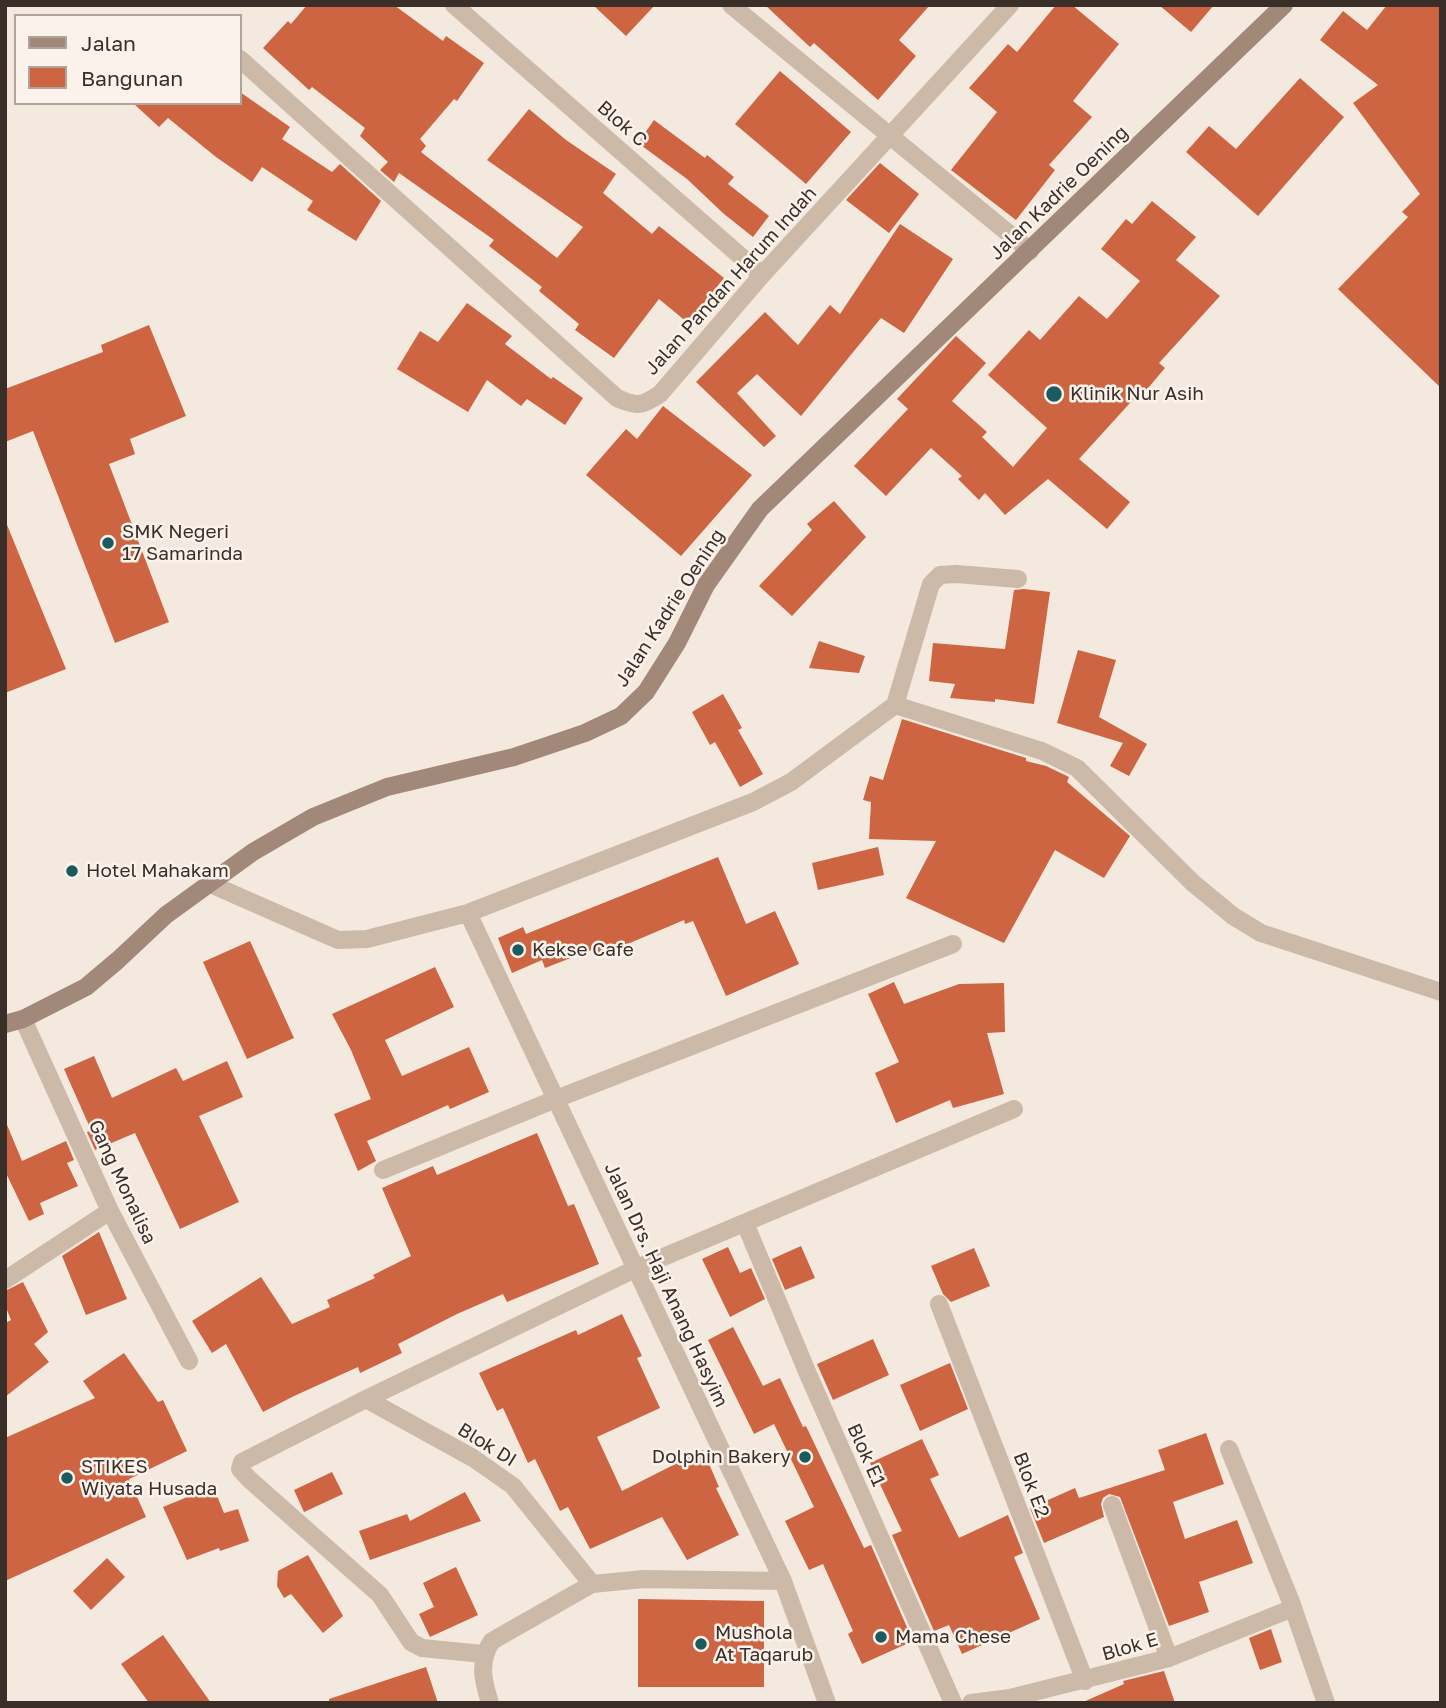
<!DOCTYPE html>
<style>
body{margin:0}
#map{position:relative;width:1446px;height:1708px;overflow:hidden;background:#f4e9de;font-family:"Golos Text",sans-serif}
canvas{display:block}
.frame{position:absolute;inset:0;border:7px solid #3a2e29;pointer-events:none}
.legend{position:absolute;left:14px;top:14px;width:228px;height:91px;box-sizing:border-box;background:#fbf3eb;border:2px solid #aea49d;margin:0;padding:9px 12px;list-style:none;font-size:21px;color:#3a2e29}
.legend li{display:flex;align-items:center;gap:14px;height:35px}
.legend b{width:35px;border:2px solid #aea49d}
</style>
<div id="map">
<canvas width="1446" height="1708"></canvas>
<div class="frame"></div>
<ul class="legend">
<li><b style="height:9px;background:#a18879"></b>Jalan</li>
<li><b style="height:19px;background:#cd6442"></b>Bangunan</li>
</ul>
</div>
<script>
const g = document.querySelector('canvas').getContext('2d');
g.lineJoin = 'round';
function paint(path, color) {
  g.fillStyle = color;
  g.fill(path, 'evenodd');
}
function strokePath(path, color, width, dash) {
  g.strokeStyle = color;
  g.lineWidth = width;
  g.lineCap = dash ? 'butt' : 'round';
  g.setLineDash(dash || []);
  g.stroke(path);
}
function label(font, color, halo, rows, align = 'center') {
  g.font = font + ' "Golos Text",sans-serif';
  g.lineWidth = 5;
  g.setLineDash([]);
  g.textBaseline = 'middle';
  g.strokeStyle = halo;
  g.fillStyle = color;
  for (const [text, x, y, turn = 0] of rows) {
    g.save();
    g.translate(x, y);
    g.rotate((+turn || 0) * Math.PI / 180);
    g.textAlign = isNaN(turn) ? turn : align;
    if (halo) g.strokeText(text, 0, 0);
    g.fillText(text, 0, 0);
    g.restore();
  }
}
const building = new Path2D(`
 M307,5H394L443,41L446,36L484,63L457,101L454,99L420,139L426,146L421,152L557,258L583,227L487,160L529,109L566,140L616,174L603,193L652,234L659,226L724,278L688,323L659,299L614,358L575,330L579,324L539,291L542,287L489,246L494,240L399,173L394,182L380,170L388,162L360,136L365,128L312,87L309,90L263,48L288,21L291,24Z
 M593,5H655L626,36Z
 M765,5H930L899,40L916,56L878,100L814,43L810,47Z
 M1056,5H1072L1119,44L1073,101L1092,117L1049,165L1055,170L1016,220L951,170L997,112L969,88L1008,44L1017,52Z
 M1159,5H1214L1191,32Z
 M1387,5H1441V388L1338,289L1408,217L1402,212L1420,194L1353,103L1378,85L1320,40L1343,11L1367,30Z
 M780,71L851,132L806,184L735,124Z
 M1300,78L1344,117L1258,216L1186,152L1209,126L1236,149Z
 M240,92L290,127L282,139L332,172L340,164L381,201L356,241L307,210L313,201L262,167L252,182L216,157L168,118L159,127L133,103H240Z
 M654,120L705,158L707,155L734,177L728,184L769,216L753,237L724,214L687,179L638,143Z
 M880,163L919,194L889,233L846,200Z
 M1152,201L1196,237L1176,260L1220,296L1159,363L1165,368L1143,394L1140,392L1079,459L1130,502L1107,529L1048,479L1005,515L985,493L979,500L958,479L962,476L931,448L886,496L854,466L908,409L897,399L956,336L986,363L952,401L987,432L982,437L1013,467L1047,428L988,375L1029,330L1040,340L1079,296L1107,319L1140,281L1101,249L1126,219L1132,224Z
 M900,224L953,259L904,333L881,318L801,416L757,374L737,393L776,436L764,447L696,382L765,312L798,345L830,305L840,314Z
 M467,303L512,336L505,344L551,379L553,377L583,398L565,425L527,399L521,406L487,380L468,412L397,369L420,331L438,342Z
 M149,325L186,416L130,439L135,454L109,464L169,622L115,643L33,431L5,442V389L103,352L101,345Z
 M663,406L752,475L681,556L586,475L626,429L637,439Z
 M834,501L866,537L792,616L759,586L812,530L807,524Z
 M5,520L66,669L5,693Z
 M1024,589L1050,592L1034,704L995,699V702L950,698L955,684L929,681L933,643L1005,649L1014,590Z
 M819,641L865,656L859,673L809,668Z
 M1078,650L1116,660L1099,717L1147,744L1129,776L1110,766L1123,743L1057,723Z
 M723,694L742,728L738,730L763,774L740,787L715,742L710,745L692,712Z
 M902,719L1026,758V761L1046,766L1069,777L1067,782L1130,836L1104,878L1055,850L1004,943L906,898L936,841L869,839L871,802L863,800L870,776L883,780Z
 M878,847L884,875L818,890L812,863Z
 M718,857L746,924L775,911L799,964L726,996L693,921L685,924L684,920L597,957L594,949L545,968L542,960L512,973L498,938L523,927L526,934Z
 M250,941L294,1038L247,1059L203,962Z
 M435,967L454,1007L385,1040L402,1076L469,1047L489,1092L450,1109L448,1105L367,1141L376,1161L358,1171L334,1114L371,1099L351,1050L332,1014Z
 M894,982L904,1004L959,984L1004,983L1005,1032L987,1033L1004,1094L953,1108L950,1100L896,1123L875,1073L899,1062L868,994Z
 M94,1056L112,1098L176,1068L183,1081L227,1061L243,1097L199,1116L239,1202L180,1229L135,1133L95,1150L87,1132L91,1130L64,1069Z
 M5,1120L22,1161L66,1141L74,1160L67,1163L78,1186L40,1203L44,1214L29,1221L5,1171Z
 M537,1133L568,1206L574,1204L599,1264L507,1302L503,1294L457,1314L398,1344L402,1353L360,1373L358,1367L294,1396L263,1412L226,1344L212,1353L192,1321L261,1277L292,1324L330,1307L327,1300L375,1278L373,1275L411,1256L382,1188L433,1166L437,1175Z
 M99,1232L127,1299L86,1315L62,1256Z
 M801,1246L815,1278L785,1290L772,1259Z
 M728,1247L740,1273L751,1268L765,1299L730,1317L702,1259Z
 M974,1248L990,1286L951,1302L943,1294L931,1266Z
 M23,1282L48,1332L34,1344L49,1362L5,1397V1323L11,1320L5,1305V1291Z
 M622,1314L642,1356L637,1358L660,1408L597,1437L622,1491L703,1450L719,1487L716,1488L739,1535L687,1560L662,1517L590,1549L568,1507L560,1511L535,1459L528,1463L503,1408L497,1411L479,1373L576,1330L578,1335Z
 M733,1327L763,1386L780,1378L803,1427L806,1426L864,1548L871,1545L913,1641L862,1664L848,1634L853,1631L823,1564L809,1570L785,1521L814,1507L774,1424L754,1434L708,1340Z
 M873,1339L889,1375L833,1400L817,1364Z
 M124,1353L158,1402L163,1400L187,1451L129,1479L146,1517L5,1581V1438L95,1398L83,1381Z
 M950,1363L968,1409L920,1431L900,1385Z
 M1206,1433L1224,1484L1173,1502L1185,1539L1237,1520L1253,1563L1199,1582L1209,1612L1169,1626L1120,1497L1109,1494L1103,1498L1101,1504L1104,1517L1044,1543L1030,1508L1075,1488L1079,1498L1165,1470L1158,1450Z
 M922,1439L939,1475L930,1479L959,1538L1008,1515L1023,1553L1014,1557L1040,1619L962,1654L949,1625L934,1631L892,1535L902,1531L870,1463Z
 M332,1472L343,1494L304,1512L294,1490Z
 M202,1491L204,1496L215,1491L224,1513L238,1509L249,1541L220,1551L219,1548L187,1560L163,1507Z
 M465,1492L481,1521L370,1560L359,1531L407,1514L410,1521Z
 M308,1555L343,1616L323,1633L291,1594L284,1598L277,1586L278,1571Z
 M107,1558L125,1577L91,1610L73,1591Z
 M456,1567L478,1615L430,1637L419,1614L434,1607L423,1583Z
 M638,1599L764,1601V1687H638Z
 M1271,1629L1282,1662L1260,1670L1249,1638Z
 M163,1635L211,1703H149L121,1664Z
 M426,1667L438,1703H329V1699Z
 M1164,1671L1175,1703H1081L1124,1684L1123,1681Z`);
const minor = new Path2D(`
 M454,5L762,275
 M731,5L1030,251
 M240,59L617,398C637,407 642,406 660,394L762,275L1010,5
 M895,705L931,584L940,575L956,574L1018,579
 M208,883L338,940L367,939L468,913L753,802L791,782L895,705L1042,751L1077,768L1193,883L1233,916L1261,933L1441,992
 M468,913L783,1581L827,1703
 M23,1019L110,1211L189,1361
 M383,1170L556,1099L953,944
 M745,1223L808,1374L953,1703
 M5,1280L110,1211
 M939,1304L1085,1681
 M366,1399L473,1458L513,1486L592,1584
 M1229,1449L1291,1602L1326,1703
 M1112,1505L1169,1658
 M483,1654L422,1648L411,1642L380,1595L249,1479L240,1469L242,1462L366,1399L635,1269L1014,1109
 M490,1703C483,1681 478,1661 492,1641L592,1584L644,1579L783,1581
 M971,1703L1010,1698L1169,1658L1293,1608`);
const secondary = new Path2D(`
 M5,1024L23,1019L86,987L118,960L166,915L253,852L313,817L387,787L514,757L585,733L621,716L646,692L677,643L706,585L760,509L1284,5`);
const markers = [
 [1054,394,9,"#1b5a5e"],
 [108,543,7,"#1b5a5e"],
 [72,871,7,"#1b5a5e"],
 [518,950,7,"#1b5a5e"],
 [805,1457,7,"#1b5a5e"],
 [67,1478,7,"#1b5a5e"],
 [881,1637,7,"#1b5a5e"],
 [701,1644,7,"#1b5a5e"]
];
const streetNames = [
 ["Blok C",622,124,41],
 ["Jalan Kadrie Oening",1059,193,-44],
 ["Jalan Pandan Harum Indah",731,281,-48],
 ["Jalan Kadrie Oening",670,608,-57],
 ["Gang Monalisa",122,1182,65],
 ["Jalan Drs. Haji Anang Hasyim",666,1285,65],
 ["Blok DI",487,1445,32],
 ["Blok E1",866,1455,66],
 ["Blok E2",1031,1485,69],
 ["Blok E",1130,1647,-16]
];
const poiNames = [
 ["Klinik Nur Asih",1070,394],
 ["SMK Negeri",122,532],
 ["17 Samarinda",122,554],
 ["Hotel Mahakam",86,871],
 ["Kekse Cafe",532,950],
 ["Dolphin Bakery",791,1457,"right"],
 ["STIKES",81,1467],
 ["Wiyata Husada",81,1489],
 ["Mushola",715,1633],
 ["At Taqarub",715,1655],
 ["Mama Chese",895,1637]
];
paint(building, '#cd6442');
strokePath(minor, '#cdb9a8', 18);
strokePath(secondary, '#a18879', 18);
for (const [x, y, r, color] of markers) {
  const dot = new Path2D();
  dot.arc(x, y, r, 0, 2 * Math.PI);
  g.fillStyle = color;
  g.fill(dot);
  strokePath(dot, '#fbf3eb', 2.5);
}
label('19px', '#3a2e29', '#fbf3eb', streetNames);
label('19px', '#3a2e29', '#fbf3eb', poiNames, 'left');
</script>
